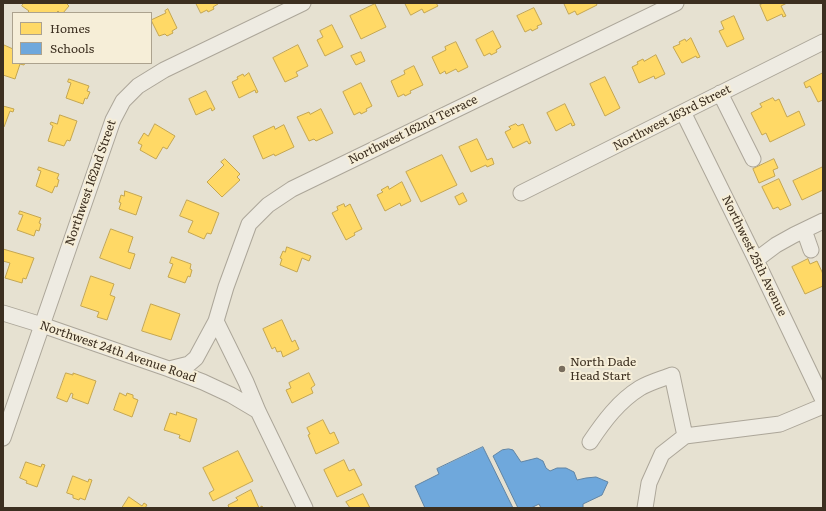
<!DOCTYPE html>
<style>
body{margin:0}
#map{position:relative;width:826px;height:511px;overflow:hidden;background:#e6e1d1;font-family:Literata,serif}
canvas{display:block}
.frame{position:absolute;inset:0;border:4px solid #3c2f20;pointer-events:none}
.legend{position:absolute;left:12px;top:12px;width:140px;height:52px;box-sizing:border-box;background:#f6eed8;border:1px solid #aca28e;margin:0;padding:5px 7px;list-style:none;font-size:12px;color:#3c2f20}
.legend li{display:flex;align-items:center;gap:8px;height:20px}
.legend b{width:20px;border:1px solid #aca28e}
</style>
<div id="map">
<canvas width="826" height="511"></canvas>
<div class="frame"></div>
<ul class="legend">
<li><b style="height:11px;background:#ffd966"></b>Homes</li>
<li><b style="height:11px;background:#6fa8dc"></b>Schools</li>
</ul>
</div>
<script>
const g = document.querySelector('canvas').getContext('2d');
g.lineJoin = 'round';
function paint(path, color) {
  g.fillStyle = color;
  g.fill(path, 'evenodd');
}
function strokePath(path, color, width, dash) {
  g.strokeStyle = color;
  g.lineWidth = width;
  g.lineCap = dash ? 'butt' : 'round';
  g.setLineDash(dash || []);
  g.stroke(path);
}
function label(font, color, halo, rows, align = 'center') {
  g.font = font + ' Literata,serif';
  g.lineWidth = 4;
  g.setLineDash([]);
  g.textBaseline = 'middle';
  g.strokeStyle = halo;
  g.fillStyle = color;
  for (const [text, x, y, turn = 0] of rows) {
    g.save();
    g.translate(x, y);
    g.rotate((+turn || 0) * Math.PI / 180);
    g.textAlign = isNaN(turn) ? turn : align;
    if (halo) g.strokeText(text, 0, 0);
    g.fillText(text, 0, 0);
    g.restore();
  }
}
const homes = new Path2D(`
 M24,3H66L69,6L63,13H60L58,11L56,13H27L29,11L22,6Z
 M196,3H218V4L213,7L214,9L208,12L207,10L201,13Z
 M405,3H436L438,6L424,13L422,9L411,15Z
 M564,3H596L597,5L577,15L575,11L569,14Z
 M764,3H787L781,6L786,16L783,17L782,14L767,21L760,5Z
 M375,4L386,27L361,39L350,16Z
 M534,8L542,24L537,26L538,28L532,31L531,29L525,32L517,16Z
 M168,9L177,28L172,31L173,33L167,36L165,34L159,36L151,20L166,13L165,11Z
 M734,16L744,39L727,47L719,31L724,29L721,22Z
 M332,25L343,47L325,56L317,40L323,37L320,31Z
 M493,31L501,47L496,50L497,52L491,55L490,53L484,56L476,40Z
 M691,38L700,57L697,58L696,56L682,63L673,47L680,44L679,42L685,39L686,41Z
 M456,42L468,67L458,72L456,69L446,74L445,71L440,74L432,57L446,50L445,47Z
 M4,45L13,49V63H25L24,65L20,64L15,79L3,75Z
 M298,45L308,66L296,72L298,76L285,82L273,58Z
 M361,52L365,61L356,65L351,56Z
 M656,55L665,74L655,79L654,76L639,83L632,67L638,64L637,62L643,59L644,61Z
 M414,66L423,85L410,91L411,93L405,96L404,94L398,97L391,81L405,74L404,71Z
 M249,73L258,92L256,93L255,90L239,98L232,82L238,79L237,77L243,74L244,76Z
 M823,73V100L818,102L810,86L806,88L804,83Z
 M605,77L620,108L605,116L590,84Z
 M69,79L89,86L87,91L90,92L87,99L85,98L83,104L66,98L71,83L68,82Z
 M361,83L372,106L366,109L367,111L361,114L360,112L354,115L343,92Z
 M206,91L215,109L212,111L211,108L196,115L189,99Z
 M773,98L775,101L779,99L787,117L799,111L805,125L770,142L766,133L762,135L751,113L762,107L760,104Z
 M565,104L575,125L572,126L571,123L556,131L547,113Z
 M3,106L14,109L13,112L10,111L4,127L3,126Z
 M321,109L333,133L316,141L314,139L309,141L297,117L309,112L310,114Z
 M60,115L77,121L70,141L67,140L64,146L48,141L53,126L50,124L51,122L57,124Z
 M155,124L175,136L167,149L163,147L156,159L140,150L142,145L138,143L144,133L148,136Z
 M516,124L518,126L523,124L531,143L529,144L527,141L513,148L505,132L511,129L509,127Z
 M284,125L294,147L275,156L274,154L263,159L253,136L274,126L275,129Z
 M477,139L487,160L492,158L494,164L487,167L486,165L471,172L459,147Z
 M442,155L457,185L421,202L406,172Z
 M225,159L240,174L237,177L240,180L222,197L207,182L224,165L221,162Z
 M774,159L778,168L773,170L775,176L759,183L753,169Z
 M39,167L59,174L57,179L59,180L57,187L55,186L52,193L36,186L41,171L38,170Z
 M823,167V190L802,200L793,181Z
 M779,179L791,205L780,210L778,207L773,209L762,187Z
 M402,182L411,201L401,206L400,203L385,211L377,195L383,192L381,190L388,186L389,189Z
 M125,191L142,197L136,215L119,209L121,203L119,202L121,195L124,196Z
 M463,193L467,201L459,205L455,197Z
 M187,200L219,213L211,234L207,233L204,239L188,232L193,221L180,216Z
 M344,204L345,207L350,204L362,229L354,233L355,235L346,240L332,213L338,210L337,207Z
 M20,211L41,218L39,223L41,224L39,231L36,230L34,236L17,230L23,215L19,214Z
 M111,229L133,237L128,252L135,254L130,269L100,258Z
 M287,247L311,256L309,261L302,258L297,272L280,265L282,259L280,258L283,251L285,252Z
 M3,249L34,258L26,279L23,278L22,283L5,278L10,263L3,261Z
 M172,257L191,264L190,269L192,270L190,277L188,276L185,283L168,277L173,264L170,263Z
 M808,259L810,264L817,261L823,274V286L805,294L792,267Z
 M91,276L114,284L110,295L115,297L107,320L97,317L99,312L81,306Z
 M151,304L180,314L171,340L142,331Z
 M282,320L292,342L295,340L299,349L283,357L281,351L277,352L275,347L272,349L263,329Z
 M66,373L73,375V373L96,381L88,404L72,398L73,394L71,393L67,402L57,398Z
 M309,373L315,385L311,388L313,393L292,403L286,390L291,388L289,383Z
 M120,393L126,396L127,393L133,395V398L138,400L132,417L114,410Z
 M177,412L197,419L190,442L179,438L180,435L164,430L170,413L176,415Z
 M323,420L330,434L334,432L339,443L316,454L308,435L310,434L307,428Z
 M238,451L253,481L213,501L209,493L214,490L203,468Z
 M344,460L349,471L354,469L362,485L337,497L324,470Z
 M26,462L41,467L42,464L45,465L37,487L26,483L27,481L20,478Z
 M73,476L88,482L89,479L92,480L85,500L80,498L79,500L73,498V495L67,493Z
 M251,490L259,508L262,506L263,508H229L228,505L238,500L236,498Z
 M363,494L370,508H350L346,502Z
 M129,497L142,506L144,503L147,505L145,508H122Z`);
const schools = new Path2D(`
 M483,447L513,508H425L415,486L439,474L437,469Z
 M509,449L513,450L521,462L537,458L543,461L546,468L550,471L557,468H566L574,472L577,480L586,478L596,477L608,482L602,495L583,504V508H541L539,504L531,508H518L493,456L502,450Z`);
const minor = new Path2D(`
 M720,93L753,159
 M683,112L756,260L823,400
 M521,193L823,42
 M804,230L811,250
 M756,260L776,245L794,235L823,221
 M3,313L42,325L169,369L203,382L231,395L258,411
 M216,321L246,382L258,411L305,508
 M169,369L189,364L196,358L216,321L226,287L249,224L268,205L292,189L676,3
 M3,438L113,120L123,101L138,86L164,70L303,3
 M590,442C604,421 619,401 640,388C650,382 662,379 672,375L685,436
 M645,508L649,483L662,454L685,436L780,424L823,406`);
const markers = [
 [562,369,4,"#786d5e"]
];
const streetNames = [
 ["Northwest 163rd Street",672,118,-27],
 ["Northwest 162nd Terrace",413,130,-26],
 ["Northwest 162nd Street",91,183,-71],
 ["Northwest 25th Avenue",754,256,64],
 ["Northwest 24th Avenue Road",118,352,19]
];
const poiNames = [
 ["North Dade",570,362],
 ["Head Start",570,376]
];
paint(homes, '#ffd966');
strokePath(homes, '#c4a651', 1);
paint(schools, '#6fa8dc');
strokePath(schools, '#6084a4', 1);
strokePath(minor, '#aca699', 17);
strokePath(minor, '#eeebe2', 15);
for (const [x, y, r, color] of markers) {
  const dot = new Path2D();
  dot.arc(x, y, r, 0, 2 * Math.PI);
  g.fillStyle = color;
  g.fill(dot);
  strokePath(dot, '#f6eed8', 1.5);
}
label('12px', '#3c2f20', '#f6eed8', streetNames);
label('12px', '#3c2f20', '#f6eed8', poiNames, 'left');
</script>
